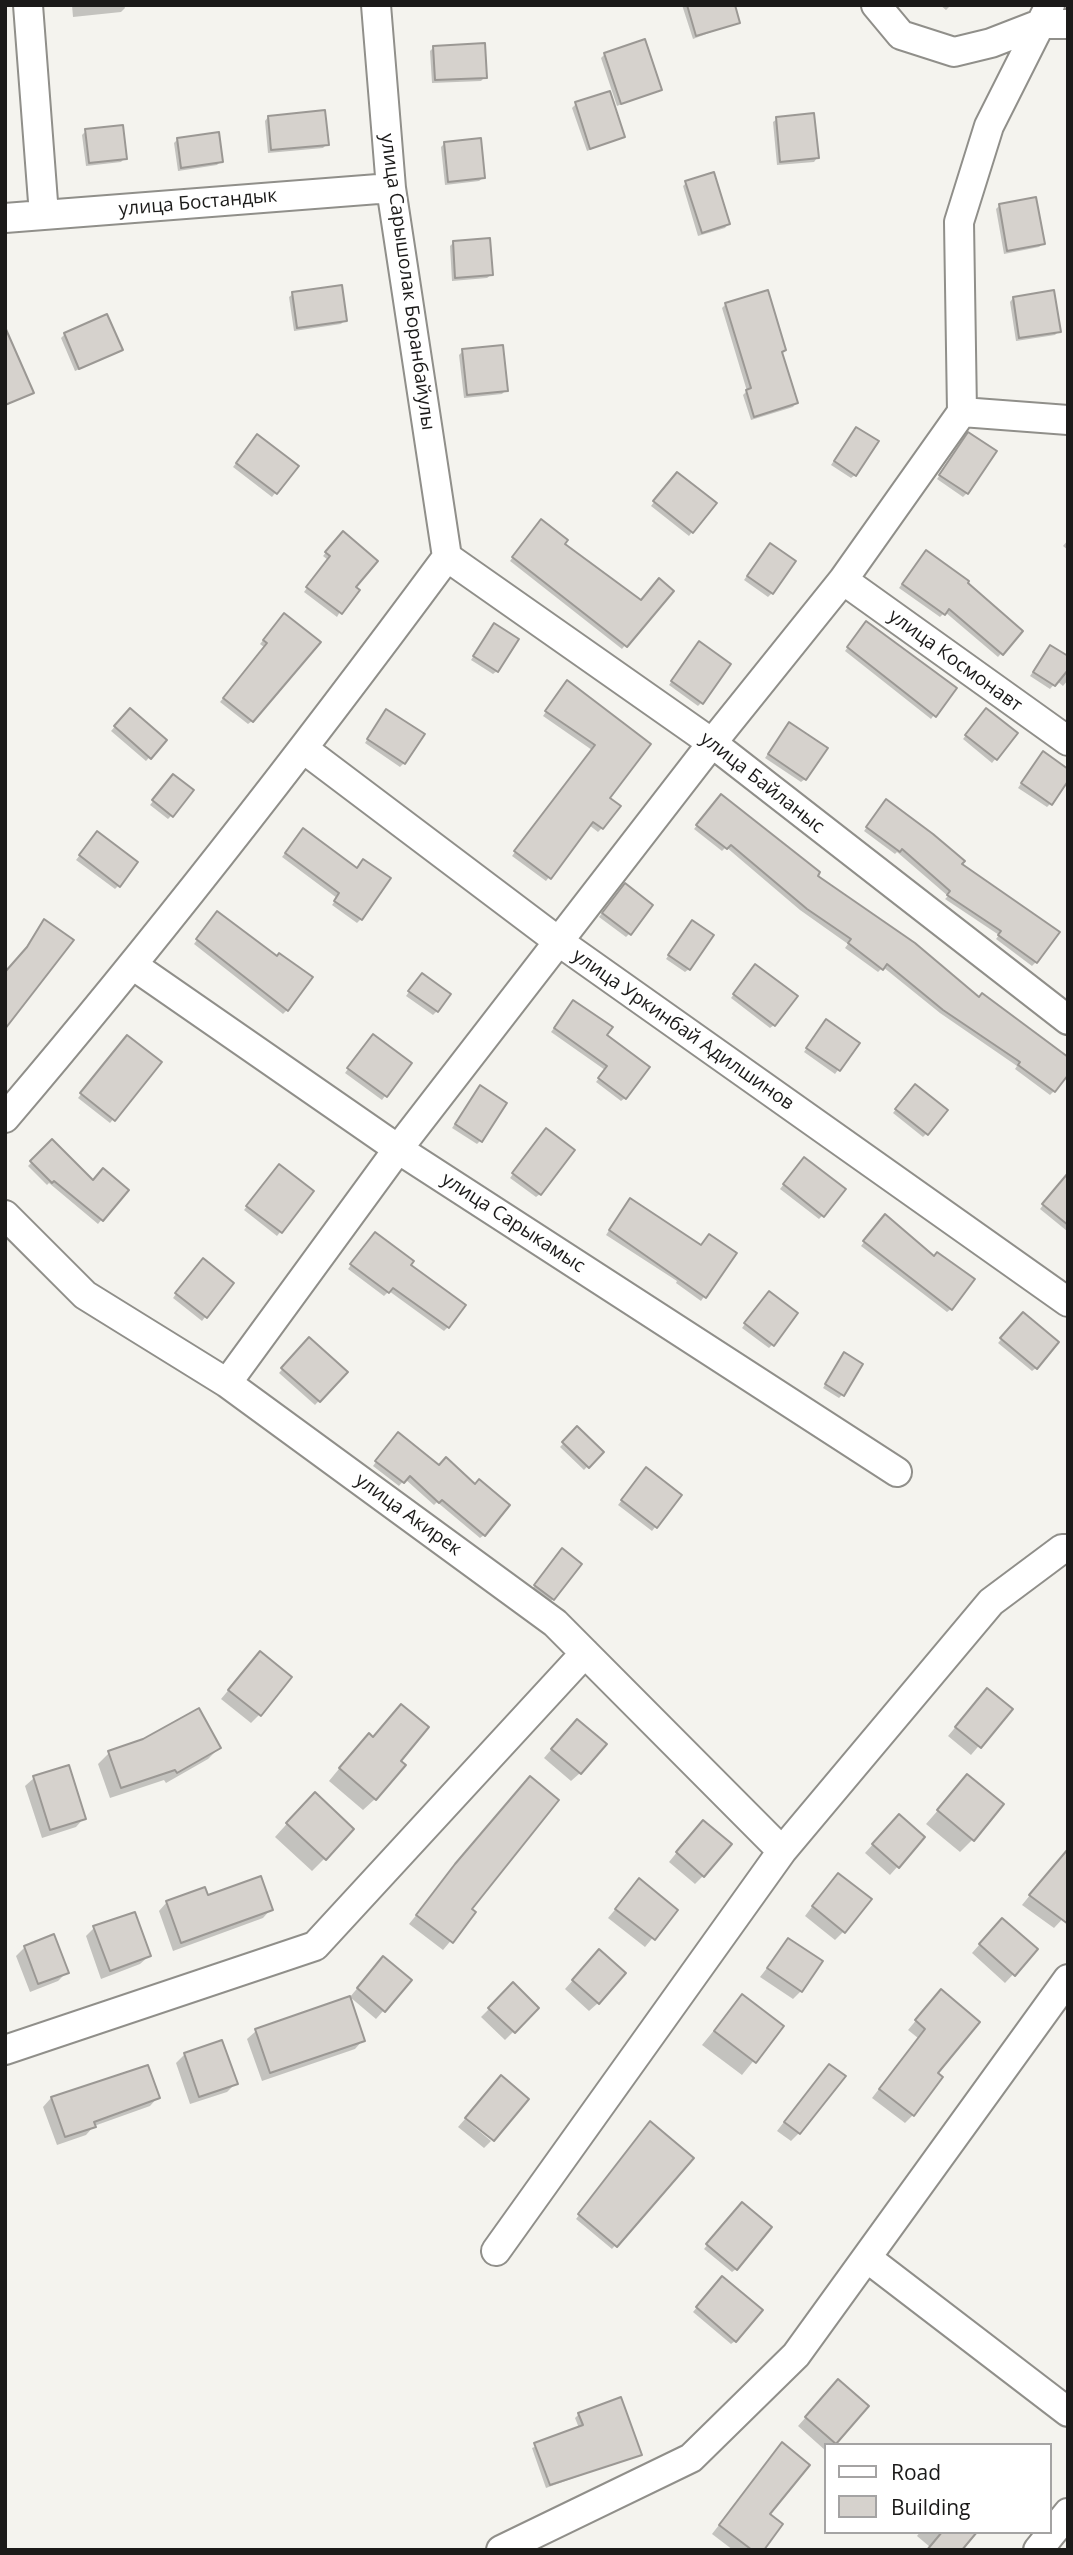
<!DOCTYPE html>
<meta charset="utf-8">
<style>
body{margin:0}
#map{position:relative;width:1073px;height:2555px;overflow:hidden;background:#f4f3ee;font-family:"Open Sans",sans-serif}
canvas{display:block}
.frame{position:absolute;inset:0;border:7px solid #1b1a19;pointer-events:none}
.legend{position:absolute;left:824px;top:2443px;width:228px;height:91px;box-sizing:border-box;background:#fff;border:2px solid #a4a3a3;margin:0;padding:9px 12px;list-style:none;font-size:21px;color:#1b1a19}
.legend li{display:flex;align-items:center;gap:14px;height:35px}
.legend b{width:35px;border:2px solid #a4a3a3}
</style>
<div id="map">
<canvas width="1073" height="2555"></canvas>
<div class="frame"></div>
<ul class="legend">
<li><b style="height:9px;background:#fff"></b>Road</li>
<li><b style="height:19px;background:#d6d2cd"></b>Building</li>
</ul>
</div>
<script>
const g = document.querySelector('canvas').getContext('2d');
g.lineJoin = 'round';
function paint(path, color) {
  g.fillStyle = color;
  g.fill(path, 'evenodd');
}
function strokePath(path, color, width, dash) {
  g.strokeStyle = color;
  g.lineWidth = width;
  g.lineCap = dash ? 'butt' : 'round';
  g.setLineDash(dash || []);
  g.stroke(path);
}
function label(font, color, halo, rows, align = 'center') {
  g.font = font + ' "Open Sans",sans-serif';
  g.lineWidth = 6;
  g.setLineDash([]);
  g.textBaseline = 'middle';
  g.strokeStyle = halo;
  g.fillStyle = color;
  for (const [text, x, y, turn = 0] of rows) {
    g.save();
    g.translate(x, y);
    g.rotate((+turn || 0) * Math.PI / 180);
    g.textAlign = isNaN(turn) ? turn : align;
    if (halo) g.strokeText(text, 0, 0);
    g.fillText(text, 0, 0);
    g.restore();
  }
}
const shadow = new Path2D(`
 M72,5H124L125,8L121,12L73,17Z
 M682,5H733L738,22L693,39Z
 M940,5H951L946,10Z
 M434,47L485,77L481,81L432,83L430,51Z
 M605,54L660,89L617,106L601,58Z
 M576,104L623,137L587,151L572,108Z
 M268,117L327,144L323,148L268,153L265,121Z
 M777,119L817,158L814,162L777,165L773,122Z
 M86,131L125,158L121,162L86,166L82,135Z
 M178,139L221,161L217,165L178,171L174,143Z
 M445,143L483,178L479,181L445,185L441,147Z
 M686,183L728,224L725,228L698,236L683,186Z
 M1000,205L1043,244L1039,247L1004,254L996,209Z
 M453,243L491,275L487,278L452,281L450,246Z
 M293,294L345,320L341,324L294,331L289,297Z
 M1013,298L1059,331L1055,335L1016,341L1010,302Z
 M726,304L781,353L796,403L793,407L751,420L743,395L747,391L722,308Z
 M65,334L121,350L75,371L61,338Z
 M463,351L506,390L502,394L464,398L459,355Z
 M5,361L32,393L5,406Z
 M852,433L855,475L851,478L831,465Z
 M965,438L967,493L963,497L937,479Z
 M254,440L296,466L272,497L233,467Z
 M673,478L692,532L689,536L651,506Z
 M537,525L640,602L671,591L622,649L510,561Z
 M343,533L354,587L337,617L304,592L328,560L323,556Z
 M1068,540V550L1063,546Z
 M766,549L772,593L768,597L744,580Z
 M922,556L965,584L1021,631L998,657L945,612L940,617L899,588Z
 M280,619L252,721L248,724L220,702L264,647L260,644Z
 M863,627L954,688L931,719L845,651Z
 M491,629L497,671L493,674L471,660Z
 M695,647L702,702L698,706L669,685Z
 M1047,651L1068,658V680L1063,686L1057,681L1050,689L1030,676Z
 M564,686L649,745L608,798L602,828L598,832L589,825L546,881L512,856L592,750L543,716Z
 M130,710L165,740L146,761L111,731Z
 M983,714L1016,734L992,763L963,739Z
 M383,715L404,763L400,767L365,743Z
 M786,728L805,779L801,782L765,758Z
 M1039,757L1050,804L1047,807L1018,788Z
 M170,780L171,816L168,819L150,805Z
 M718,800L1068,1072L1054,1091L1050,1095L1015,1069L1017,1066L940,1013L883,967L878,972L845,948L848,944L800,910L726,847L722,851L694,829Z
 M883,805L959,865L1036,962L1032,966L996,939L999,935L945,899L948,896L897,852L895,854L864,831Z
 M300,834L356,870L361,919L357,923L332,905L337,898L282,857Z
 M94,837L118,886L115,889L76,860Z
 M621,889L629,934L626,937L599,917Z
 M214,917L287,1010L283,1014L194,944Z
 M44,921L71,940L21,955L38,928Z
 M688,926L689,969L685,972L666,959Z
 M752,970L774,1025L770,1028L731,998Z
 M418,979L437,1011L433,1015L406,996Z
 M570,1006L605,1036L625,1098L621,1101L596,1082L605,1070L551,1032Z
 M823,1025L858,1043L835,1074L804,1052Z
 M370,1040L410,1063L382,1100L345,1073Z
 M124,1041L159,1063L110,1123L78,1098Z
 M911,1090L927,1133L923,1137L893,1113Z
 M477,1091L480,1141L477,1144L452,1128Z
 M542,1134L540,1194L536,1197L510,1178Z
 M52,1142L92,1182L126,1190L98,1224L49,1183L47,1185L28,1166Z
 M800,1163L823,1215L819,1219L780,1189Z
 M276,1170L312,1192L277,1236L244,1210Z
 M1058,1186L1068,1187L1067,1231L1040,1209Z
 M626,1204L701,1247L734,1254L701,1301L676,1283L677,1281L606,1235Z
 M882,1220L951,1309L947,1312L861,1246Z
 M371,1238L408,1266L448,1327L444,1331L389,1291L384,1296L348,1269Z
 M199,1264L232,1283L202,1321L173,1298Z
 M765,1297L772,1345L769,1348L742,1328Z
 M1020,1318L1036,1368L1032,1371L998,1343Z
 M309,1340L345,1372L315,1405L279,1373Z
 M841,1358L842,1395L839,1398L823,1388Z
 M577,1429L601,1452L584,1470L560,1447Z
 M394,1438L484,1535L480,1538L437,1502L434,1505L405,1479L399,1486L373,1466Z
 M643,1473L680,1496L652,1531L618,1505Z
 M559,1554L553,1599L549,1603L532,1589Z
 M252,1662L259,1715L251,1723L221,1699Z
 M979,1699L1010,1709L971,1755L948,1736Z
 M569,1729L580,1773L571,1781L544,1758Z
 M372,1739L398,1761L375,1799L363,1810L329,1781L357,1747Z
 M219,1748L208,1759L166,1783L164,1780L110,1798L98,1764L109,1753Z
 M967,1777L973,1839L960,1852L926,1824Z
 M34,1778L84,1818L76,1827L42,1838L25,1786Z
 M522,1786L469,1909L474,1913L443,1950L409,1924Z
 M302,1807L325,1858L312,1871L275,1837Z
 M891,1824L898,1866L890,1875L865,1853Z
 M695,1830L703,1876L695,1884L669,1862Z
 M1068,1848V1913L1054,1928L1022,1905Z
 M639,1881L676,1910L645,1947L608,1918Z
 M830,1883L843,1932L835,1940L805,1916Z
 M207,1897L271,1909L263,1918L173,1951L159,1911L167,1902Z
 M94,1928L149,1956L140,1964L101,1979L86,1936Z
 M994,1928L1036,1950L1005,1983L972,1953Z
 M789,1940L801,1991L793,1999L760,1977Z
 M25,1947L67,1972L58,1981L30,1992L16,1956Z
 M591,1960L598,2003L589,2011L565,1989Z
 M375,1967L384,2010L376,2019L350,1997Z
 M513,1985L537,2008L505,2040L481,2017Z
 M742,1996L781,2027L742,2075L702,2045Z
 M933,2000L935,2073L913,2115L905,2123L872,2098L918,2038L908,2030Z
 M256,2031L363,2040L355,2049L262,2081L247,2039Z
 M221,2042L236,2083L227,2092L190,2104L176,2063L184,2055Z
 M821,2074L799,2133L791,2141L777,2131Z
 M158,2097L150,2106L94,2126L86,2135L57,2145L43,2107L51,2098Z
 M465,2119L491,2141L484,2148L458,2127Z
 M647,2127L692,2158L612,2249L576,2219Z
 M738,2208L736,2269L732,2272L704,2249Z
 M718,2282L735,2341L731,2344L693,2312Z
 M830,2390L866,2406L832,2445H826V2451L798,2426Z
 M579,2414L640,2454L546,2488L532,2448L579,2428L575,2418Z
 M782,2444L762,2550H733L712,2534Z
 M920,2532H975L930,2547L917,2536Z`);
const building = new Path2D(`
 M687,5H735L740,23L696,36Z
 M645,39L662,90L621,104L604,53Z
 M485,43L487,78L435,80L433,46Z
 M610,91L625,137L590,149L575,102Z
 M325,110L329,145L271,150L268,116Z
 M814,113L819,158L780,162L776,117Z
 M123,125L127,159L89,163L85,129Z
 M219,132L223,162L181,168L177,138Z
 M481,138L485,178L448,182L444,142Z
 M714,172L730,224L702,233L685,181Z
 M1036,197L1045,244L1007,251L999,204Z
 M490,238L493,275L455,278L453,241Z
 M342,285L347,321L297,328L292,292Z
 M768,290L786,350L782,352L798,403L754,417L746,390L751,388L725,303Z
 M1054,290L1061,332L1019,338L1013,297Z
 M107,314L123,350L79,369L64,333Z
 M5,327L34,393L5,405Z
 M503,345L508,391L467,395L462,349Z
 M856,427L879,441L856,476L834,461Z
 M968,432L997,451L968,494L939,475Z
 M257,434L299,466L277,494L236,463Z
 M677,472L717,503L693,533L653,501Z
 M541,519L568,540L565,544L641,600L659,578L674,591L627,647L512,557Z
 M343,531L378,561L356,587L360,590L342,614L306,587L330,556L325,552Z
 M770,543L796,561L773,594L747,576Z
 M926,550L969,581L968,583L1023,631L1003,655L949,609L945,615L902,584Z
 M284,613L321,642L253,722L223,698L267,643L263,640Z
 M866,621L957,688L936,717L847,647Z
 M494,623L519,639L498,672L473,656Z
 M699,641L731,664L703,704L671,681Z
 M1050,645L1068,656V670L1055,686L1033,672Z
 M567,680L651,744L610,798L621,806L603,829L593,822L551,879L514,851L595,745L545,711Z
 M130,708L167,740L151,759L114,726Z
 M986,708L1018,733L997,760L965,735Z
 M386,709L425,734L405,764L367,739Z
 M789,722L828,748L806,780L768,754Z
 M1043,751L1068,769V781L1052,805L1021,783Z
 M173,774L194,790L173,817L152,800Z
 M721,794L820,872L818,876L915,943L979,997L982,993L1068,1057V1075L1055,1092L1018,1065L1020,1062L943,1010L887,964L883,970L848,943L851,939L807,909L731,845L727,849L696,825Z
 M886,799L933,834L965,861L962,864L1060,932L1037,963L998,935L1001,931L947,895L950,891L902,849L900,852L866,827Z
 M303,828L357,868L363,859L391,878L362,920L334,901L339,893L285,853Z
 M97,831L138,862L120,887L79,855Z
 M625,883L653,905L631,935L602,913Z
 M217,911L277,956L279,953L313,977L288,1011L196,939Z
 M44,919L74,940L5,1029V972L27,947Z
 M692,920L714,935L690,970L668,955Z
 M755,964L798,996L775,1026L733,994Z
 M422,973L451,994L438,1012L408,991Z
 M573,1000L613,1027L607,1035L650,1067L626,1099L598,1078L607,1066L554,1028Z
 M826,1019L860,1043L840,1071L806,1048Z
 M373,1034L412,1063L387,1097L347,1068Z
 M127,1035L162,1062L115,1121L80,1093Z
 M915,1084L948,1110L928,1135L895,1109Z
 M480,1085L507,1103L482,1142L455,1124Z
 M546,1128L575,1150L541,1195L512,1173Z
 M52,1139L93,1180L103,1168L129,1190L103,1221L54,1181L52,1183L30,1161Z
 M804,1157L846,1189L824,1217L783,1184Z
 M279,1164L314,1191L282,1233L246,1206Z
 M1068,1173V1225L1042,1204Z
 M630,1198L701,1245L709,1234L737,1253L706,1298L609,1230Z
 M885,1214L934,1256L937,1252L975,1279L952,1310L863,1241Z
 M375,1232L414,1261L411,1265L466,1305L449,1328L393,1288L389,1293L350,1264Z
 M203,1258L234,1283L207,1318L175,1293Z
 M769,1291L798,1313L774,1346L744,1323Z
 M1023,1312L1059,1342L1037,1369L1000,1338Z
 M309,1337L348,1372L320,1402L281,1368Z
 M844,1352L863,1364L844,1396L825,1384Z
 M577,1426L604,1452L589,1468L562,1442Z
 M398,1432L439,1465L446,1457L475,1484L479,1479L510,1505L485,1536L442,1500L439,1503L410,1476L404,1483L375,1461Z
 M646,1467L682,1495L657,1528L621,1500Z
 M562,1548L582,1564L554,1600L534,1585Z
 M260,1651L292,1677L261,1716L228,1690Z
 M987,1688L1013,1709L981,1748L955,1727Z
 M401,1704L429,1727L401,1761L406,1765L376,1800L339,1768L369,1733L373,1737Z
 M199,1708L221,1748L177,1773L175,1770L121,1788L108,1751L143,1739Z
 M577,1719L607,1744L581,1774L551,1749Z
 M69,1765L86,1819L50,1830L33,1776Z
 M967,1774L1004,1804L974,1841L937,1810Z
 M530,1776L559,1800L472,1909L476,1912L453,1943L416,1915L455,1864Z
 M315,1792L354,1829L326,1860L286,1823Z
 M899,1814L925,1837L899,1868L872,1844Z
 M703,1820L732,1844L704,1877L676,1852Z
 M1068,1849V1924L1029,1895Z
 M838,1873L872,1899L845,1933L812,1906Z
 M261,1876L273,1910L181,1943L166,1901L205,1887L208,1895Z
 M639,1878L678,1910L655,1940L615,1909Z
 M135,1912L151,1956L110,1971L93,1926Z
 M1002,1918L1038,1949L1015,1976L979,1944Z
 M54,1934L69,1973L38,1984L24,1946Z
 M788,1938L823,1961L802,1992L767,1968Z
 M599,1949L626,1973L599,2004L572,1980Z
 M383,1956L412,1980L385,2012L357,1988Z
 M513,1982L539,2008L515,2033L488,2008Z
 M941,1989L980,2022L938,2073L943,2077L914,2116L879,2089L925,2029L915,2020Z
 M742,1994L784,2026L756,2063L714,2031Z
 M350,1996L365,2041L270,2073L255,2029Z
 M222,2040L238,2084L199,2097L184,2053Z
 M829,2064L846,2076L800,2134L784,2122Z
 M148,2065L160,2098L94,2122L96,2127L65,2137L51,2097Z
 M501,2075L529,2099L494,2141L465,2118Z
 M650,2121L694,2158L617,2247L578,2214Z
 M742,2202L772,2227L737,2270L706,2244Z
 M722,2276L763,2310L736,2342L696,2307Z
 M838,2379L869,2406L836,2444L805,2417Z
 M621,2397L642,2455L550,2485L534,2443L583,2425L578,2413Z
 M782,2442L810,2465L770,2514L783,2524L764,2550H752L719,2525Z
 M942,2532H977L962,2550H927Z`);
const minor = new Path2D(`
 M28,5L44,215
 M376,5L391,188L447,557
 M876,5L901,35L954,52L991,43L1040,24H1068
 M5,218L391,188
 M962,412L1068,420
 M447,557L712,743L1068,1020
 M843,580L1068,741
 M305,750L558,941L1068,1302
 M134,966L398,1149L897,1472
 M5,1118C160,936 305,749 447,557
 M5,1215L85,1295L227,1383L555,1623L782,1851
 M227,1383L398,1149L712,743L843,580L962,412L959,222L989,126L1050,5
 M5,2050L315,1946L585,1653
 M496,2251L782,1851L991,1602L1062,1549H1068
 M867,2258L1068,2412
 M501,2550L691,2458L796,2355L1068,1979
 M1038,2550L1068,2513`);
const streetNames = [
 ["улица Бостандык",198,203,-5],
 ["улица Сарышолак Боранбайулы",407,282,82],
 ["улица Космонавт",955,661,36],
 ["улица Байланыс",762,783,38],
 ["улица Уркинбай Адилшинов",683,1030,35],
 ["улица Сарыкамыс",513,1223,33],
 ["улица Акирек",408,1515,36]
];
paint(shadow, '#0003');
paint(building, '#d6d2cd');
strokePath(building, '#9b9894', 2);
strokePath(minor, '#908f8a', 32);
strokePath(minor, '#fff', 28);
label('19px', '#1b1a19', '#fff', streetNames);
</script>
